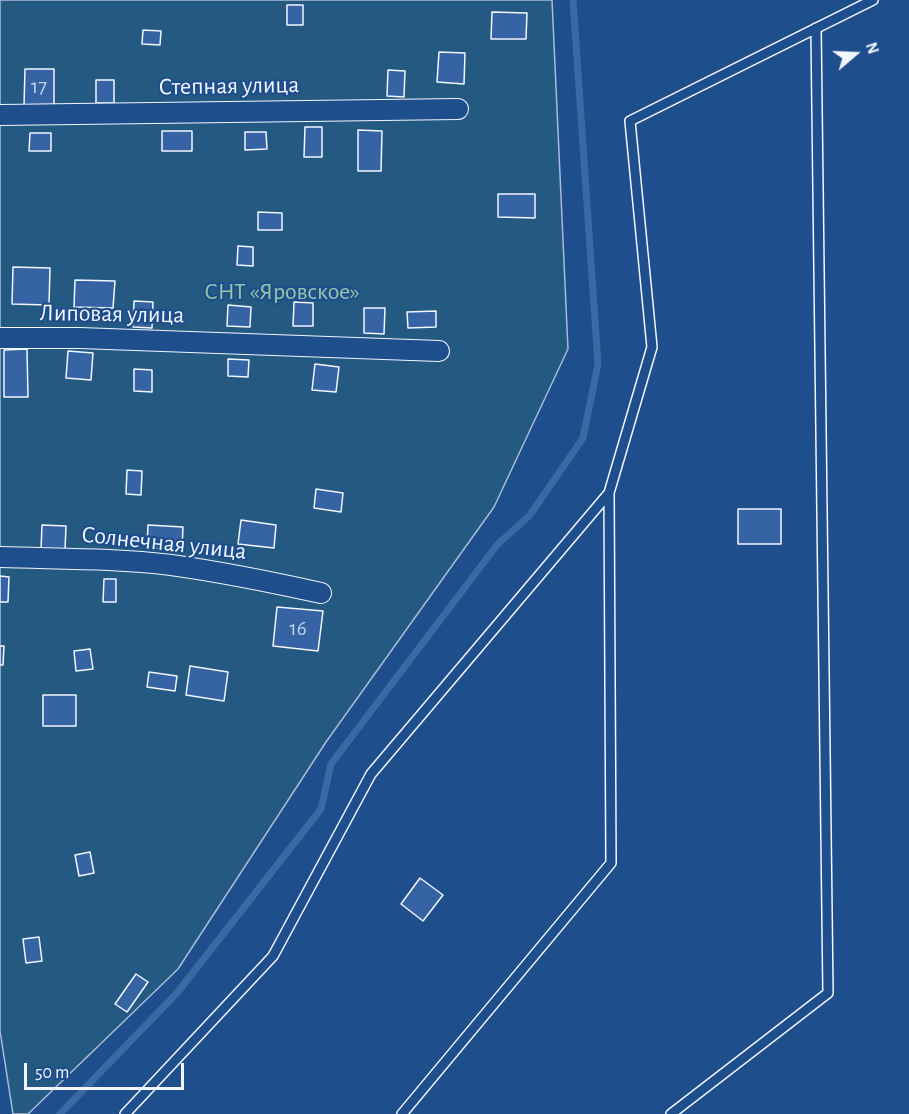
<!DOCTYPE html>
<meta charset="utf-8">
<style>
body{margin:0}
#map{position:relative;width:909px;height:1114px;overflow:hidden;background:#1f4e8c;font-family:"Alegreya Sans",sans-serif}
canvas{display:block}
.north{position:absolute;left:825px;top:24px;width:60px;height:60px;-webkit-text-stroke:4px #1f4e8c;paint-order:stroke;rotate:71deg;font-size:16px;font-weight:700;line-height:24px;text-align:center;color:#f2f6ff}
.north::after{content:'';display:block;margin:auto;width:21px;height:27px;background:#f2f6ff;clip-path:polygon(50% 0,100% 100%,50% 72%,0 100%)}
.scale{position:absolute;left:24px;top:1063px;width:160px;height:27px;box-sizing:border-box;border:3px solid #f2f6ff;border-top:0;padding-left:8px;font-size:18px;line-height:21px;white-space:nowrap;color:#f2f6ff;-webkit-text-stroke:4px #1f4e8c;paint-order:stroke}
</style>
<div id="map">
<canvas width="909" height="1114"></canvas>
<div class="north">N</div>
<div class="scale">50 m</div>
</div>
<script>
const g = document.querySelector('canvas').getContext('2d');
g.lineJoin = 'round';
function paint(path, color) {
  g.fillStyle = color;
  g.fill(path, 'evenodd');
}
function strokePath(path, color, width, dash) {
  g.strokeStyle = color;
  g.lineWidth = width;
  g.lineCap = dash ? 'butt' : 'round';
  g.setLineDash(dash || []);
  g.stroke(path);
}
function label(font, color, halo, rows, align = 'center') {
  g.font = font + ' "Alegreya Sans",sans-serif';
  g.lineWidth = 4.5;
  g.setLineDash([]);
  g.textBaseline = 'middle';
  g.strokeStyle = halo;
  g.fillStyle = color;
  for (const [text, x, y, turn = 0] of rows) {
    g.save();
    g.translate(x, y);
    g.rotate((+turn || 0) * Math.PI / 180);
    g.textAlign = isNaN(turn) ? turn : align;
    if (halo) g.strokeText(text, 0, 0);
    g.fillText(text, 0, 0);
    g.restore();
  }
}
const green = new Path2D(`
 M0,0H552L568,349L494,507L326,742L178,969L28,1114H13L0,1031Z`);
const stream = new Path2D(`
 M60,1114L177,993L321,809L331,764L497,545L530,515L583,438L598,364L573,0`);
const building = new Path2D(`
 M287,5H303V25H287Z
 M492,12L527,13L526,39H491Z
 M143,30L161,31L160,45L142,44Z
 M439,52L465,53L464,84L437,82Z
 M25,69H54V106H24Z
 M388,70L405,71L404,97L387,96Z
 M96,80H114V103H96Z
 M305,127H322V157H304Z
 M358,130L382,131L381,171H358Z
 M162,131H192V151H162Z
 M245,132H266L267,149L245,150Z
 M30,133H51V151H29Z
 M498,194H535V218L498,217Z
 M258,212L282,213V230H258Z
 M238,246L253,247V266L237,265Z
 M13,267L50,268L49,305L12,304Z
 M75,280L115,281L113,308L74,307Z
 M134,301L153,302L152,328L133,327Z
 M294,302L313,303V326H293Z
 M228,305L251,307L250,327L227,326Z
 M364,308H385L384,334L364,333Z
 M436,311V327L408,328L407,312Z
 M27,349L28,397H4V350Z
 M68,351L93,353L91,380L66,378Z
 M228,359L249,360L248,377L228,376Z
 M315,364L339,367L336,392L312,390Z
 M134,369L152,370V392L134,391Z
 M127,470L142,471L141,495L126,494Z
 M316,489L343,493L341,512L314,508Z
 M738,509H781V544H738Z
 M241,520L276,525L274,548L238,544Z
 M42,525L66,526L65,550L41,549Z
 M148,525L183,527L182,549L147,548Z
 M0,576L9,577L8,602H0Z
 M104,579H116V602H103Z
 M277,607L323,611L318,651L273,646Z
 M0,646H4L3,665H0Z
 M90,649L93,669L76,671L74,651Z
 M190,666L228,672L224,701L186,695Z
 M149,672L177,676L175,691L147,687Z
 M43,695H76V726H43Z
 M90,852L94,873L79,876L75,855Z
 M420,878L443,895L423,921L401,904Z
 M39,937L42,961L26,963L23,939Z
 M136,974L148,982L127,1012L115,1004Z`);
const service = new Path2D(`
 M125,1114L273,956L371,774L609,493L652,347L630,121L873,0
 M402,1114L611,863L609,493
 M671,1114L828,993L816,28`);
const minor = new Path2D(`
 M0,115L458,109
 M0,338H80L439,351
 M0,557C57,559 114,558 171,565C222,572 271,582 321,593`);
const numberNames = [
 ["17",39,87],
 ["16",298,629]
];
const streetNames = [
 ["Степная улица",229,86,-1],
 ["Липовая улица",112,314,1],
 ["Солнечная улица",164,543,6]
];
const parkNames = [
 ["СНТ «Яровское»",282,292]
];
paint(green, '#245a82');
strokePath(green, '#a8bbd7', 1.5);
strokePath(stream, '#3b69a3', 7);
paint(building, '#3563a3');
strokePath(building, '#f2f6ff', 1.5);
strokePath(service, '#f2f6ff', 12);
strokePath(minor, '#f2f6ff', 22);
strokePath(service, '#1f4e8c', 9);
strokePath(minor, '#1f4e8c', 20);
label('21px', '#c3d1e8', null, numberNames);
label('24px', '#f2f6ff', '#1f4e8c', streetNames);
label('24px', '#97c8a6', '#1f4e8c', parkNames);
</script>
